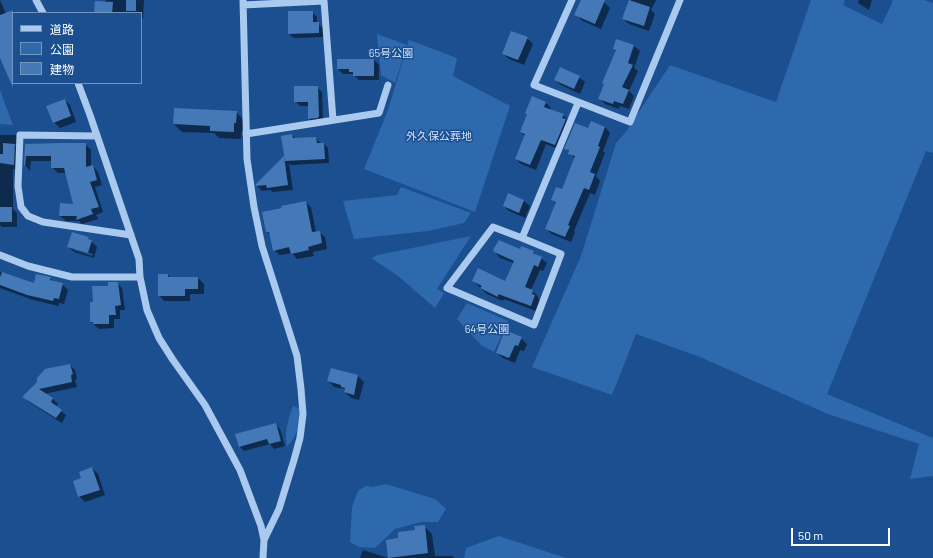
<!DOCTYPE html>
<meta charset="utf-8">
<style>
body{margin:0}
#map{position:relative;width:933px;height:558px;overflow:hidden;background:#1b4f8f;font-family:Barlow,"Noto Sans JP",sans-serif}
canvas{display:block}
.legend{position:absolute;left:12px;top:12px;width:130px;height:72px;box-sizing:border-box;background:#1b4f8f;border:1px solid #7695bc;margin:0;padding:5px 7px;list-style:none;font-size:12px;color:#fff}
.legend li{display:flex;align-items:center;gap:8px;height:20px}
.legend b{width:20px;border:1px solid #7695bc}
.scale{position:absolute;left:791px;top:528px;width:99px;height:18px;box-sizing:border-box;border:2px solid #fff;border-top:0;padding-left:5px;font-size:12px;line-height:14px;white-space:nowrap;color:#fff;-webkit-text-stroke:3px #1b4f8f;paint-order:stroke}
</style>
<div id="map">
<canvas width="933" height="558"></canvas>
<ul class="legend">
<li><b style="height:5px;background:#a9c9ee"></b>道路</li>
<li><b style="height:11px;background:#2e69ad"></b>公園</li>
<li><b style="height:11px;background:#4478b7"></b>建物</li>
</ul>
<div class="scale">50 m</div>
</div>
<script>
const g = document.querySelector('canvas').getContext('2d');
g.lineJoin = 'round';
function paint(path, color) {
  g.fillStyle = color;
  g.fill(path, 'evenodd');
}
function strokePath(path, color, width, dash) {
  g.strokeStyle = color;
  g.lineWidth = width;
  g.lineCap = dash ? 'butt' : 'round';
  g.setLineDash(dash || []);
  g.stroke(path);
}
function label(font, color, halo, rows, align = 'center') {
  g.font = font + ' Barlow,"Noto Sans JP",sans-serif';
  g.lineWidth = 3;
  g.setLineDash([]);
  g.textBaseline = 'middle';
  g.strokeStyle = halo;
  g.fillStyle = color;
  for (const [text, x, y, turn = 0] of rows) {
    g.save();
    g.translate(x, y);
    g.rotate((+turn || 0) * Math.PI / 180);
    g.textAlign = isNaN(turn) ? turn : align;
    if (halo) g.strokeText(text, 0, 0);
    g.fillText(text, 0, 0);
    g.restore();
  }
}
const green = new Path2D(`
 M811,0H845L843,5L882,24L893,1L891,0H924L933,3V153L926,151L827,394L933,438V476L910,479L919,444L828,414L700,357L636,334L612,395L532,367L581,256L616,143L625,133L670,65L776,102Z
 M377,34L407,45L395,83L381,75Z
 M409,40L457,58L453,76L510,106L475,212L364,169L388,110Z
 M0,90L13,125L0,124Z
 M401,187L471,213L464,223L428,231L354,239L343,201L397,195Z
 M471,236L437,289L444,293L435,308L398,276L371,258L378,255Z
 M467,303L508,321L494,352L481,345L457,319Z
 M293,406L299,408C300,424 298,435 287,447C284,433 288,419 293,406Z
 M386,484L435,499L446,509L438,522H421L395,529L375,548L359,547L350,542L352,507L358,491L365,486L373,487Z
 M499,536L566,558H464L466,548Z`);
const shadow = new Path2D(`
 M0,0H2H0L6,14L14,11L16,13H13V79L0,54Z
 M106,0H144L143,18H141V13H95L105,2Z
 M582,0H599L604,2L610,8L601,29L581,20L576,14Z
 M631,0H656L651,10L655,14L649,31L629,24L623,19Z
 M859,0H872L869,10L858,3Z
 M312,12L317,17V23L323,28V37L294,38L289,34Z
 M527,38L533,44L524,65L509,59L503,54Z
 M617,40L634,46L640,51L634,68L638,71L629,91L634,96L629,109L620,106L619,109L605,104L599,98L617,52L614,49Z
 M338,60H374L379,65V80H359L353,74H343L338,69Z
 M579,77L585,82L580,94L561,85L555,80Z
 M317,87L322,92L323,121L314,123L309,119V106H300L295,101Z
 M65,100L70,105L76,122L60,128L54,122Z
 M546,103L551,108L550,110L563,115L568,120L560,150L546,144L536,170L521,164L516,159L525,136L521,132Z
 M236,112L244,120V130H242L241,139L219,138L214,133L182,132L174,124Z
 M605,127L610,133L603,151L605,153L596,176L600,181L595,195L590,193L574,231L575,232L571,242L552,234L546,229L556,204L552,199L563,190L575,159L566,148L589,129Z
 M0,134L1,135H15L20,141V143L14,145L20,150L19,170L13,169V209L17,213V227H2L0,225Z
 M292,135L295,138H316L321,144H324L328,148L329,163L291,165L289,163L293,190L273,192L270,190L262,191L257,186L284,157L286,159Z
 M85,144L91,150V167L93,166L98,172L102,185L95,187L103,212L96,215L98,219L82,224L79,221H66L60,216L75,205L66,173H58L52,167V161H31L30,171L25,165L26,145Z
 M508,195L524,201L530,206L525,218L509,211L504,206Z
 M305,202L311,207L316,232H319L325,237L327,249L313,252L314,256L297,259L292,253L280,255L274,250L271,235L267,232L283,209Z
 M88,238L97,247L94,258L74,252L68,246ZM74,248L93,254L92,256L74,250Z
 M520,250L533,252L547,263L543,271L540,270L531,290L538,296V298L540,301L536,311L504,299L503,301L487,294L473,281L506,283L514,263L500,258L495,252Z
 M0,272L35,284L50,278L54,282L62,284L68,290L64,304L59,303V306L33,300L0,288Z
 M168,275L171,278H198L204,284V294H190V301H164L159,295Z
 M117,283L122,288L125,310H120V319H114V328L99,329L91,322L94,303L109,287Z
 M521,338L527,344L524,351L520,350L515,363L503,358L497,353Z
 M70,365L75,370L77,379L75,380L77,387L44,394L53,399L58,404L56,407L66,415L62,423L29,402L24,397Z
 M331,370L358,376L364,382L359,400L351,398L345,392L344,389L334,387L329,381Z
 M276,424L280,429L285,446L274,449L270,444L244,451L239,446Z
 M92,468L98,474L105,495L85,502L79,496L82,479Z
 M424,526L432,534L435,556H452L454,558H389L387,540L399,539Z
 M363,550L388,558H360Z`);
const building = new Path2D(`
 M126,0H136V11H126Z
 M581,0H605L595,24L574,15Z
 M629,0L650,7L644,26L622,19Z
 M95,1L113,2L112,13H94Z
 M13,10V88L0,58V15Z
 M288,11H313V22H319V33L288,34Z
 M511,31L528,37L518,60L502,54Z
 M616,39L634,45L628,63L633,65L622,87L629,90L623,104L614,101L613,104L598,99L604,84L602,83L616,50L613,49Z
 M337,59H374V76H353V72H349V69H337Z
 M560,67L580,76L574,89L554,80Z
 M294,86H318L319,116L318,118L308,119V102H294Z
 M532,96L546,102L544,107L564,114L562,118L566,119L555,145L541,140L530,165L515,159L525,134L520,132L527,114L525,113Z
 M65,99L71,116L53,123L46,106Z
 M174,108L237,111L236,123H234V132L210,131V126L173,124Z
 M591,121L605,127L598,146L600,147L590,172L595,174L589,190L584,188L568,225L570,226L565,237L545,229L556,202L551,200L556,187L562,189L575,156L568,154L569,150L564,149L575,123L588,128Z
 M292,134L293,138L316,137L317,143H324L325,159L285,161L281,136Z
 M3,143L15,144L14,165L0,163V154H3Z
 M61,143H86V167L93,165L97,180L90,182L99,207L91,209L93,214L76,220L77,216H59L60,203L73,204L64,168H51V156H26L25,166L24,165L25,144Z
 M284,156L288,185L267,188L266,185L256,186V184Z
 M508,193L524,200L519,213L503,206Z
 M306,201L312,232L320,231L322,243L308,247L309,250L291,254L289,247L273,251L269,232H266L262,212L282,208L281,206Z
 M0,207H12V222H0Z
 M72,232L89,237L88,239L92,240L88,253L67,247Z
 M499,240L520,249L521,246L534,251L533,253L542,257L538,267L534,265L525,287L533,290L532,294L535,295L531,306L498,294V297L480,288L482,286L472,281L478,268L505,281L514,261L494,252V251L493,250Z
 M2,272L34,283L36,274L51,277L50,280L63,283L59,299L54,298L53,301L27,295L0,285V277Z
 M158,274H168V277H198V289H185V296H158Z
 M108,282H118L121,305L115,306L116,315H109V324H93V322H90V302H93L92,286H108Z
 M505,330L522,337L518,346L515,345L509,358L496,353Z
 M70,364L73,374L71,375L72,382L39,389L53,398L51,402L62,410L56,418L22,397L37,382V378L45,369Z
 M331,368L358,375L354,395L344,392L345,388L341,387V385L327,381Z
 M276,423L281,441L269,444L267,439L239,447L235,434Z
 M92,467L100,490L78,497L73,481L81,478L79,472Z
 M425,525L428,553L388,558L386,540L398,538V532L415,530L414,526Z`);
const minor = new Path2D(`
 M36,0L43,13
 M243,0L247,159L254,207L262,246L297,356L301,389L303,414L300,438L294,460L279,509L264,540
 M572,0L534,85L630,122L680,0
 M243,5L324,1L333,120
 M78,83L90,115L139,259L140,277L147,310L159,338L173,360L205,405L240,470L261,526L264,540L263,558
 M246,134L379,113L388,85
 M97,136L20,135L18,186L21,207L28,216L43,222L131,235
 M522,238L561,254L534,325L447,288L493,227L522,238L578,103
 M0,255L28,266L72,277H140`);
const parkNames = [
 ["65号公園",391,53],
 ["外久保公葬地",439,136],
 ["64号公園",487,329]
];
paint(green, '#2e69ad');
paint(shadow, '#0007');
paint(building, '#4478b7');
strokePath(minor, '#a9c9ee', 7);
label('11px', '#cfe3fa', '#1b4f8f', parkNames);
</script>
